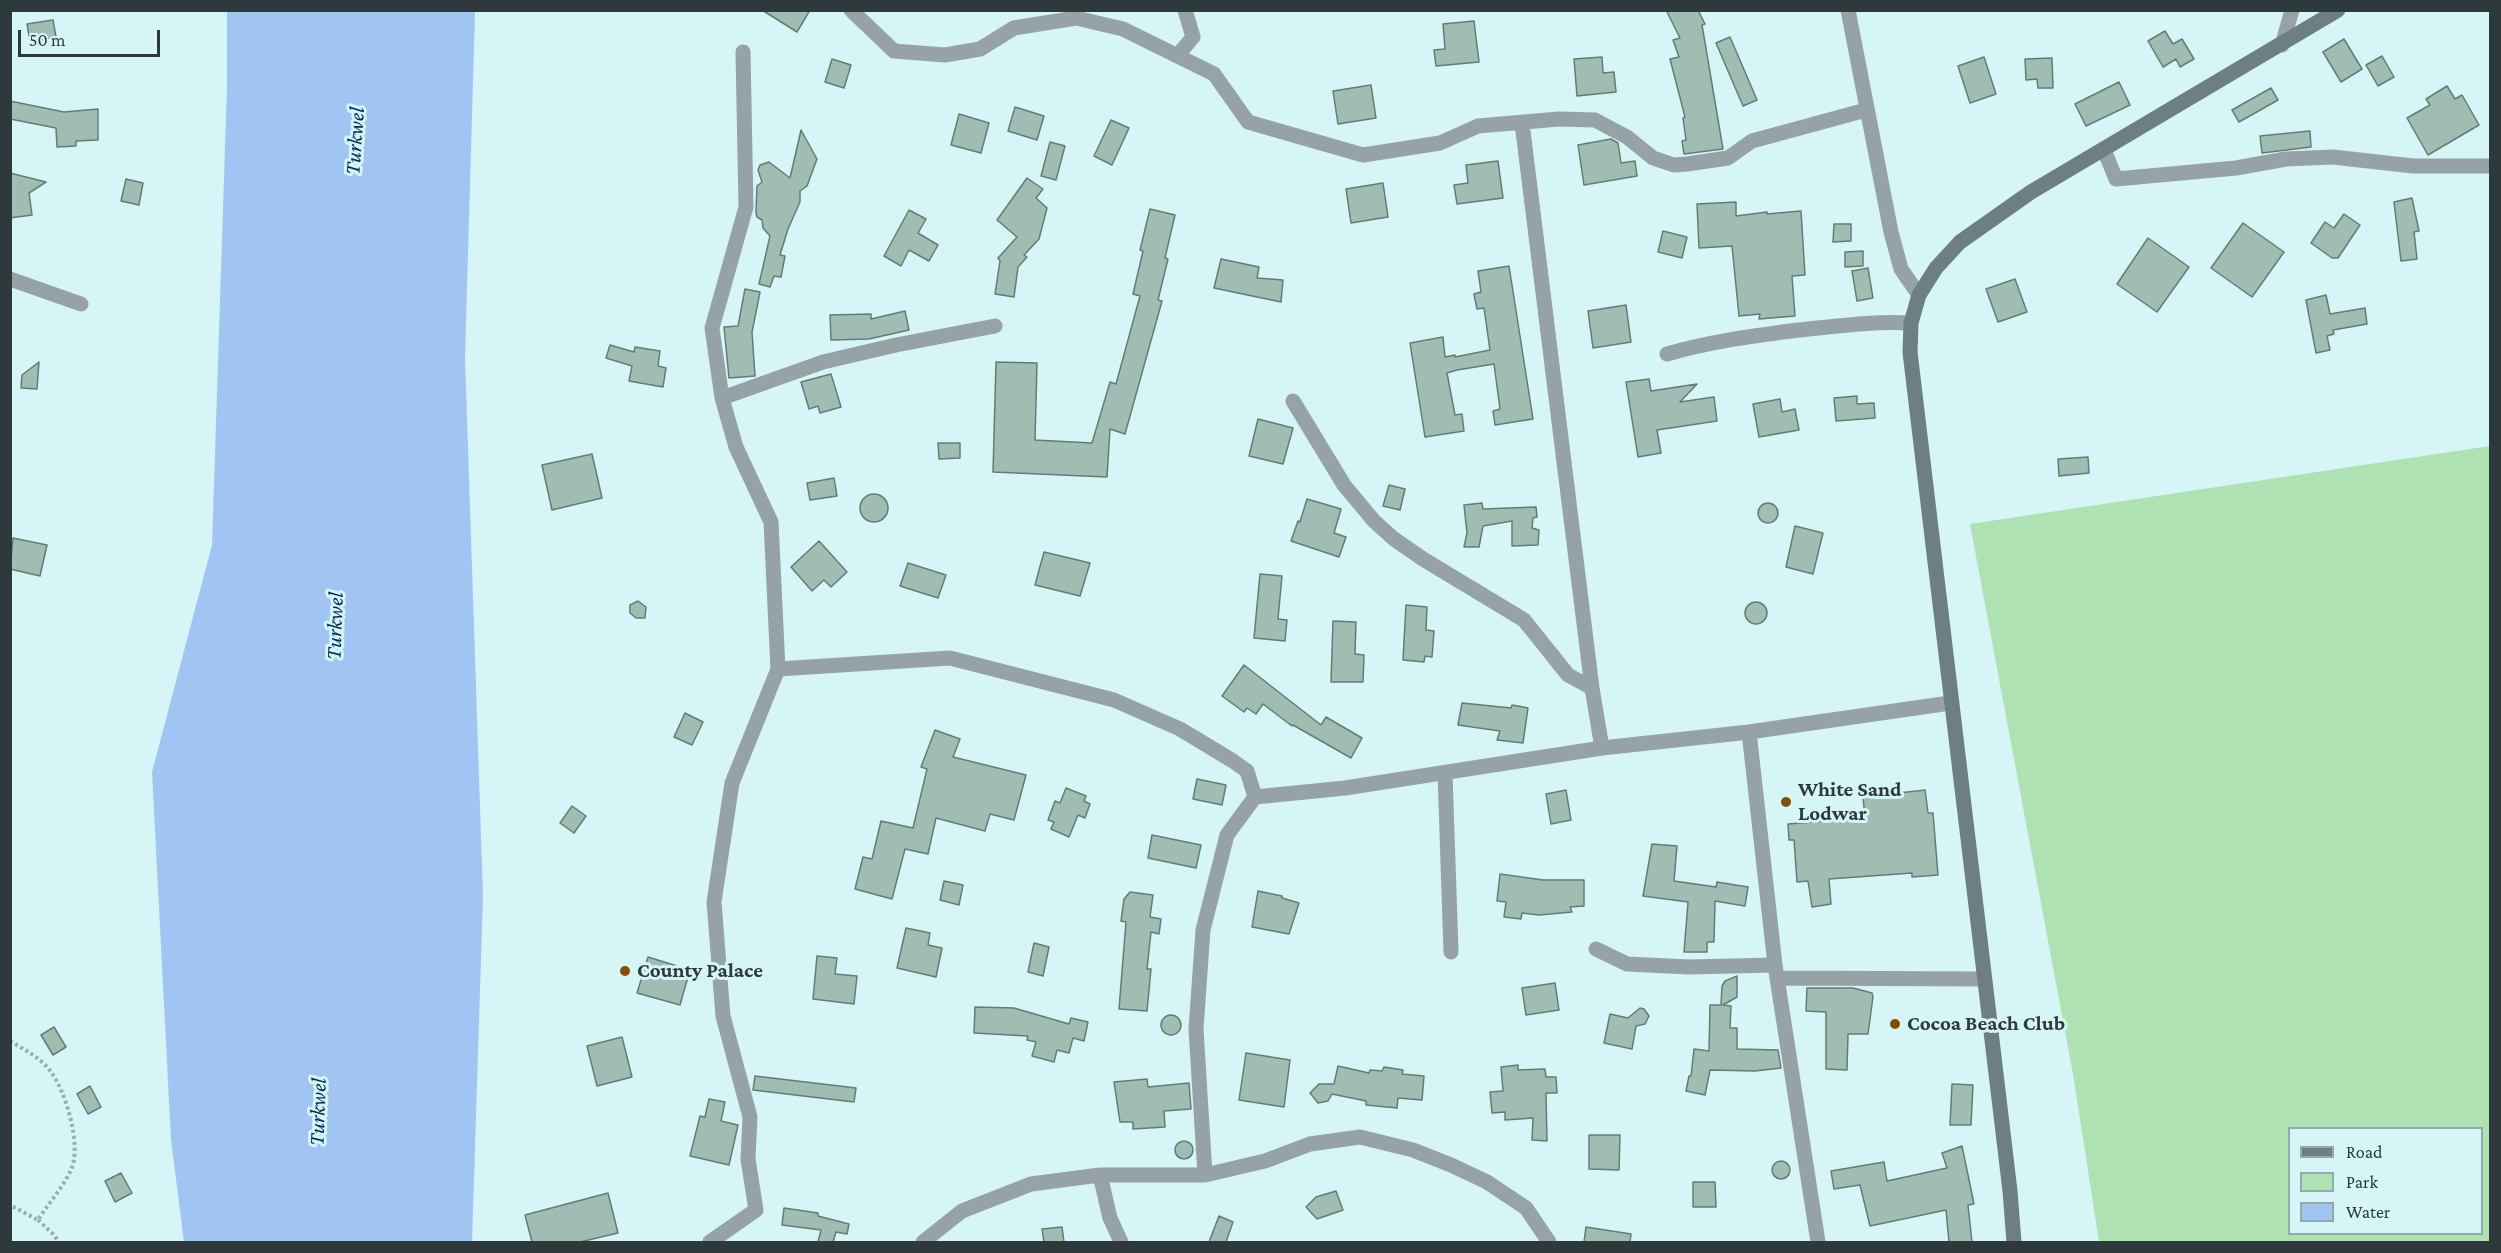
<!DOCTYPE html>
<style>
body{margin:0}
#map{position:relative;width:2501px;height:1253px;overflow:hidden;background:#d5f5f6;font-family:"Crimson Pro",serif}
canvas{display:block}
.frame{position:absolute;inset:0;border:12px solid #2d393a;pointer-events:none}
.legend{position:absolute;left:2288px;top:1127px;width:195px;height:108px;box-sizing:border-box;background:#d5f5f6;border:2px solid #92aaab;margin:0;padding:8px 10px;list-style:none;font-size:18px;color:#2d393a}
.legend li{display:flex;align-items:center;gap:12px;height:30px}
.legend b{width:30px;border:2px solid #92aaab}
.scale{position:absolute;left:18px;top:30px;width:142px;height:27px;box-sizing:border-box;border:3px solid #2d393a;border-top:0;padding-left:8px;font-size:18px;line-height:21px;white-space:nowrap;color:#2d393a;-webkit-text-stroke:4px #d5f5f6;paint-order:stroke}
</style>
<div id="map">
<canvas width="2501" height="1253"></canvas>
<div class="frame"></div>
<ul class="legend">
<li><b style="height:8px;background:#6e7e85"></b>Road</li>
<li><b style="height:16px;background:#afe2b2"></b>Park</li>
<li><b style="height:16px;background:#a1c5f2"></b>Water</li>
</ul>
<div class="scale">50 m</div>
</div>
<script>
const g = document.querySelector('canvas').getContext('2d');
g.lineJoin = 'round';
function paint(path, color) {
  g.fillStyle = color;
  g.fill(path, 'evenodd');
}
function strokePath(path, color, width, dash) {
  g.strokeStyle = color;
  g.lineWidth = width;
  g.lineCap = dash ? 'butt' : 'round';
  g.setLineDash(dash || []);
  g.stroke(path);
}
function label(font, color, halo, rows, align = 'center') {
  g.font = font + ' "Crimson Pro",serif';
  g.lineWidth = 6;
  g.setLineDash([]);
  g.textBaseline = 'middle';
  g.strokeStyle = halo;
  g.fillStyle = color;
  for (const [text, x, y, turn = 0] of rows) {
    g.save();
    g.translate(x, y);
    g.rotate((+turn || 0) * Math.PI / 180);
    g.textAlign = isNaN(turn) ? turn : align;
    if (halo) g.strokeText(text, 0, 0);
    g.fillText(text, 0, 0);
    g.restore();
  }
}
const green = new Path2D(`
 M2490,446V1242H2099L2073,1074L1970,524ZM2290,1128H2482V1234H2290Z`);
const water = new Path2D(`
 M227,11H475L465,358L483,896L472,1242H184L171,1140L152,772L212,545L227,87Z`);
const building = new Path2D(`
 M762,10H810L797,32Z
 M1666,10H1698L1705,24L1702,25L1723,149L1684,154L1682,141L1686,140L1683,118L1685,117L1670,59L1679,57L1673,40L1680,38Z
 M53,20L56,37L30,42L27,24Z
 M1474,21L1479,62L1436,66L1434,50L1445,49L1443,24Z
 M2165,31L2173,44L2182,39L2194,59L2180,67L2176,59L2163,67L2148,41Z
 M1730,37L1757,100L1743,106L1716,43Z
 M2344,39L2362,69L2341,82L2323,52Z
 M2382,56L2394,77L2378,86L2366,65Z
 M1602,57L1603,73L1614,72L1616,92L1577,96L1574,59Z
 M1984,57L1996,94L1970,103L1958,66Z
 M2052,58L2053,88H2038L2037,79L2026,80L2025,59Z
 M832,59L851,65L844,88L825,82Z
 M2119,82L2130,105L2086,126L2075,104Z
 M1371,85L1376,118L1338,124L1333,91Z
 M2447,86L2455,99L2462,95L2479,125L2428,155L2407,118L2430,105L2426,99Z
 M2271,88L2278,100L2239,122L2232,110Z
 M10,101L64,112L98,109V140L76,141V146L57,147L56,128L10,119Z
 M1015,107L1044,116L1037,140L1008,131Z
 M959,114L989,123L981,153L951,145Z
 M1111,120L1129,128L1112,165L1094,156Z
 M801,130L817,159L807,186L800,191V202L788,229L780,255L785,256L781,277L774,276L770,287L759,284L770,236L763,228L762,220L757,217L756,212L757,186L762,182L758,170L760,165L769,162L790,178Z
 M2310,131L2311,147L2262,153L2260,136Z
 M1611,139L1618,143L1621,163L1635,161L1637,176L1584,185L1578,145Z
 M1050,142L1065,146L1056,180L1041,176Z
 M1498,161L1503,198L1457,204L1454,185L1468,183L1466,165Z
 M10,173L46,182L29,193L32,215L10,218Z
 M1027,178L1043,189L1036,198L1047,208L1039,239L1024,255L1027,257L1018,267L1014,297L995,294L1000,261L998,258L1017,237L997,220Z
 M126,179L143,183L139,205L121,201Z
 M1383,183L1388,217L1351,223L1346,189Z
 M2412,198L2419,231L2414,232L2417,259L2401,261L2394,202Z
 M1736,202V216L1767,212V214L1801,211L1805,275L1792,276L1795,316L1759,319L1760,314L1739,316L1732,246L1699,248L1697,204Z
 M1150,209L1175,215L1165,258L1168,259L1158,300L1162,301L1125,434L1110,429L1107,477L993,472L996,362L1037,363L1035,440L1092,443L1110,382L1116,384L1140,296L1133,294L1143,251L1140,250Z
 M909,210L926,219L918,233L938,245L929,261L909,250L901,266L884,256Z
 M2344,214L2360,225L2338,258H2332L2311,243L2325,222L2334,228Z
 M2243,223L2284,252L2252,297L2211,268Z
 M1834,224H1851V241L1833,242Z
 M1663,231L1687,237L1682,258L1658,252Z
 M2148,238L2189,267L2157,312L2117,284Z
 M1863,251V266L1845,267V252Z
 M1221,259L1259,267L1257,278L1283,280L1281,302L1214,288Z
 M1509,266L1533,419L1495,425L1493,411L1500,409L1494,364L1457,370L1447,373L1455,415L1462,414L1464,431L1425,437L1410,343L1443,337L1445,357L1455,355V357L1490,350L1484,308L1477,309L1474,294L1481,292L1478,271Z
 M1868,268L1873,298L1857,301L1852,271Z
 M2015,279L2027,312L1998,322L1986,289Z
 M745,289L760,292L752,332L755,376L729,378L724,327L738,326Z
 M2326,295L2330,314L2365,308L2367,324L2333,330L2334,334L2327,336L2330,350L2316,353L2306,300Z
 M1626,305L1631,342L1593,348L1588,311Z
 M905,311L909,330L869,339L831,340L830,315L871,314V319Z
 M610,345L634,352L635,347L660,351L658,366L666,368L663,387L629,381L632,366L606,358Z
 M39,362L37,389L21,388L22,375Z
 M831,374L841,407L820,413L818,406L809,409L801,382Z
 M1649,379L1651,391L1697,384L1680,402L1714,397L1717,421L1657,430L1661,453L1638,457L1626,382Z
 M1857,396V404L1874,403L1875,418L1836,421L1834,398Z
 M1780,399L1782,412L1795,409L1799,430L1759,437L1753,404Z
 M1258,419L1293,428L1283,464L1249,456Z
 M938,443H960V458L939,459Z
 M592,454L602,498L552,510L542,465Z
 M2088,457L2089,473L2059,476L2058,459Z
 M834,478L837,496L810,500L807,483Z
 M1389,485L1405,489L1400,510L1383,506Z
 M860 508a14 14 0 1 1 28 0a14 14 0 1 1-28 0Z
 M1307,499L1341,509L1334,533L1346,537L1339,557L1291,541L1298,521L1300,522Z
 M1482,503L1483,509L1536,507L1537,517L1533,518L1532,528L1539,530L1538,545L1512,546V521L1483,526L1479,547H1464L1467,533L1464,505Z
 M1758 513a10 10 0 1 1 20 0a10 10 0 1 1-20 0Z
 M1795,526L1823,533L1813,574L1786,567Z
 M13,538L47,545L40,576L10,569Z
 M819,541L847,572L831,587L824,580L812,591L791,567Z
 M1044,552L1090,563L1080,596L1035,585Z
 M908,563L946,575L938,598L900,586Z
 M1260,574L1282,576L1278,619L1287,620L1285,641L1254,638Z
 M638,601L646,607L645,618H636L630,613V605Z
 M1745 613a11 11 0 1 1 22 0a11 11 0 1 1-22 0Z
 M1406,605L1427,607L1426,630L1434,631L1432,657L1425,656L1424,662L1403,660Z
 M1333,621L1356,622L1355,654L1364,655L1363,682H1331Z
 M1244,665L1321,725L1326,717L1362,738L1351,758L1293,725L1292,726L1263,704L1256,714L1247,708L1244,712L1222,696Z
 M1462,703L1511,708L1512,705L1528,708L1523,743L1497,740L1500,731L1458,725Z
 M685,713L703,722L692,745L674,737Z
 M935,730L960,739L953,757L1026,775L1014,820L990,814L985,831L936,818L928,854L905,849L892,899L855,889L863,857L872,859L881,821L913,828L927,769L921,767Z
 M1197,779L1226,785L1222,805L1193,799Z
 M1066,788L1086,796L1084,801L1090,804L1085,818L1078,815L1069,837L1051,829L1054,822L1048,820L1055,801L1060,803Z
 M1566,790L1571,820L1551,824L1546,794Z
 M1925,790L1928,813H1933L1938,875L1912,877V873L1829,879L1831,904L1812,907L1808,881L1797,882L1794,840H1789L1788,824L1865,818L1863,797Z
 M572,806L586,816L574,833L560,823Z
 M1152,835L1201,845L1196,868L1148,858Z
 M1652,844L1677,846L1674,881L1716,887L1717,882L1748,887L1745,906L1715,901L1714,942H1707V952H1684L1688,902L1643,896Z
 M1500,874L1543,880H1584V906L1570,907L1572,912L1539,915L1522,913L1521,919L1504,917L1506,902L1497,901Z
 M944,881L963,885L959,905L940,900Z
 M1258,891L1282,896V898L1299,903L1289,934L1252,927Z
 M1130,892L1153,895L1150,917L1161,919L1159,934L1151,932L1147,969H1151L1147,1011L1119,1009L1126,922L1121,921L1124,899Z
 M906,928L930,933L928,945L942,948L936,977L897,968Z
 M1034,943L1049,947L1043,976L1028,972Z
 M817,956L837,958L835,974L857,976L854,1004L813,999Z
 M648,957L690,970L680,1005L637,993Z
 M1737,976V997L1723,1005L1731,1006L1730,1028H1737V1049L1778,1050L1781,1068L1755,1071L1710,1070L1705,1095L1686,1091L1689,1076H1691L1694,1049L1709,1051L1710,1005H1721L1722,986L1725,981Z
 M1555,983L1559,1010L1526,1015L1522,988Z
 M1807,988H1853L1872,993L1873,997L1868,1034H1848L1847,1070L1826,1069V1012L1806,1011Z
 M975,1007L1014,1008L1069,1024L1071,1018L1088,1022L1084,1041L1073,1038L1069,1053L1057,1050L1054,1062L1032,1056L1036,1042L1027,1040L1028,1036L974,1033Z
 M1640,1008L1644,1009L1649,1016L1645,1024L1636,1026L1632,1049L1604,1043L1610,1014L1628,1018Z
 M1161 1025a10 10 0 1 1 20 0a10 10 0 1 1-20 0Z
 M54,1027L66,1047L53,1055L41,1035Z
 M622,1037L632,1077L597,1086L587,1046Z
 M1246,1053L1290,1060L1284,1107L1239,1100Z
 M1518,1065V1070L1545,1069L1546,1077H1556L1557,1093H1546L1547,1141L1532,1140L1533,1118L1505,1120V1112L1492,1113L1490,1092L1503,1091L1501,1067Z
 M1338,1066L1369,1073L1370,1070L1382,1071L1384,1067L1403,1070L1402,1074L1424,1076L1422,1100L1398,1098L1397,1108L1366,1105V1101L1332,1094L1328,1101L1318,1103L1310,1093L1319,1084H1334Z
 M755,1076L856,1088L854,1102L753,1090Z
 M1147,1079L1148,1087L1189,1083L1191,1109L1164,1111L1165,1127L1133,1129V1122H1120L1114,1082Z
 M1952,1084L1973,1085L1971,1125H1950Z
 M90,1086L101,1107L88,1114L77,1094Z
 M709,1099L725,1102L721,1121L738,1125L729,1165L690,1156L700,1116L705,1117Z
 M1589,1135H1620L1619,1170L1589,1169Z
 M1175 1150a9 9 0 1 1 18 0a9 9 0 1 1-18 0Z
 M1962,1146L1974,1204L1968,1205L1972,1242H1949L1946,1210L1870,1226L1860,1185L1834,1189L1831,1171L1884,1162L1887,1181L1947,1168L1942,1153Z
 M1772 1170a9 9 0 1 1 18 0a9 9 0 1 1-18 0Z
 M121,1173L132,1193L115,1202L105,1181Z
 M1693,1182H1715L1716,1207H1693Z
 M1336,1191L1343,1210L1317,1219L1306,1207L1316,1197Z
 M608,1193L618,1233L580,1242H532L525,1215Z
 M784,1208L818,1213V1216L849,1224L847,1234L836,1232L833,1242H818L821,1230L782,1225Z
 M1219,1216L1233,1222L1226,1242H1209Z
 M1062,1227L1064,1242H1044L1042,1229Z
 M1586,1227L1631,1234L1630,1242H1584Z`);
const path = new Path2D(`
 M10,1041C25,1050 41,1058 51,1072C66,1092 82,1146 71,1170C63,1187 48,1204 38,1220L10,1205
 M38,1220L53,1234L59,1242`);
const street = new Path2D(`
 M851,10L894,51L945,55L980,49L1014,28L1076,18L1123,29L1214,74L1248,122L1363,155L1440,143L1478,126L1559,119L1595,120L1627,137L1653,158L1674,165L1687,164L1728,158L1752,141L1866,110
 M1848,10L1891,232L1901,269L1919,295
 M2282,45L2292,10
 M743,52L746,207L712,328L722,398L736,447L771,522L778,669
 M1177,56L1193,37L1185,10
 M1522,123L1592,688L1602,748
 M2104,150L2116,179L2236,168L2286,159L2333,157L2413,166H2490
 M10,279L81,304
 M1667,354C1712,341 1753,336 1799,330C1837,326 1873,321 1911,323
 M722,398L823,362L896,345L995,326
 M1293,401L1344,485L1374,521L1394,539L1423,559L1524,620L1568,675L1592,688
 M1749,732L1775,965L1818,1242
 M1445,773L1451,952
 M1596,949L1627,964L1689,967L1775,965
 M1777,978L1984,979
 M1100,1175L1110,1218L1121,1242
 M1205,1175L1196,1029L1203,930L1227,835L1255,797L1345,788L1602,748L1749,732L1950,703
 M710,1242L756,1210L748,1159L750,1117L723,1016L714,902L732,783L778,669L950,658L1114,700L1180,729L1233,761L1247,771L1255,797
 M923,1242L962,1211L1031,1184L1100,1175H1205L1265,1161L1310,1144L1360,1137L1413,1150L1451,1165L1487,1182L1526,1208L1549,1242`);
const secondary = new Path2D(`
 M2014,1242L2010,1191L1910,352L1911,323L1919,295L1936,268L1960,242L2031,192L2338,10`);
const markers = [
 [1786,802,6,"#854d00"],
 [625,971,6,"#854d00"],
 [1895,1024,6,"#854d00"]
];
const poiNames = [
 ["White Sand",1798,790],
 ["Lodwar",1798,814],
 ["County Palace",637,971],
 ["Cocoa Beach Club",1907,1024]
];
const waterNames = [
 ["Turkwel",355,141,-86],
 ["Turkwel",335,626,-88],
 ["Turkwel",318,1112,-88]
];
paint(green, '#afe2b2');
paint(water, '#a1c5f2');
paint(building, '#a1bcb3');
strokePath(building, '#637d74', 1.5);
strokePath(path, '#97afb0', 4, [3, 3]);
strokePath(street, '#97a2a7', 15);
strokePath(secondary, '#6e7e85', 15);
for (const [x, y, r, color] of markers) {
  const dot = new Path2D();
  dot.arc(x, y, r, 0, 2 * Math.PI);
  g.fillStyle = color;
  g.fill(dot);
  strokePath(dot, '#d5f5f6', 2);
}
label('bold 21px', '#2d393a', '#d5f5f6', poiNames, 'left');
label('italic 22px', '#002a58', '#d5f5f6', waterNames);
</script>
